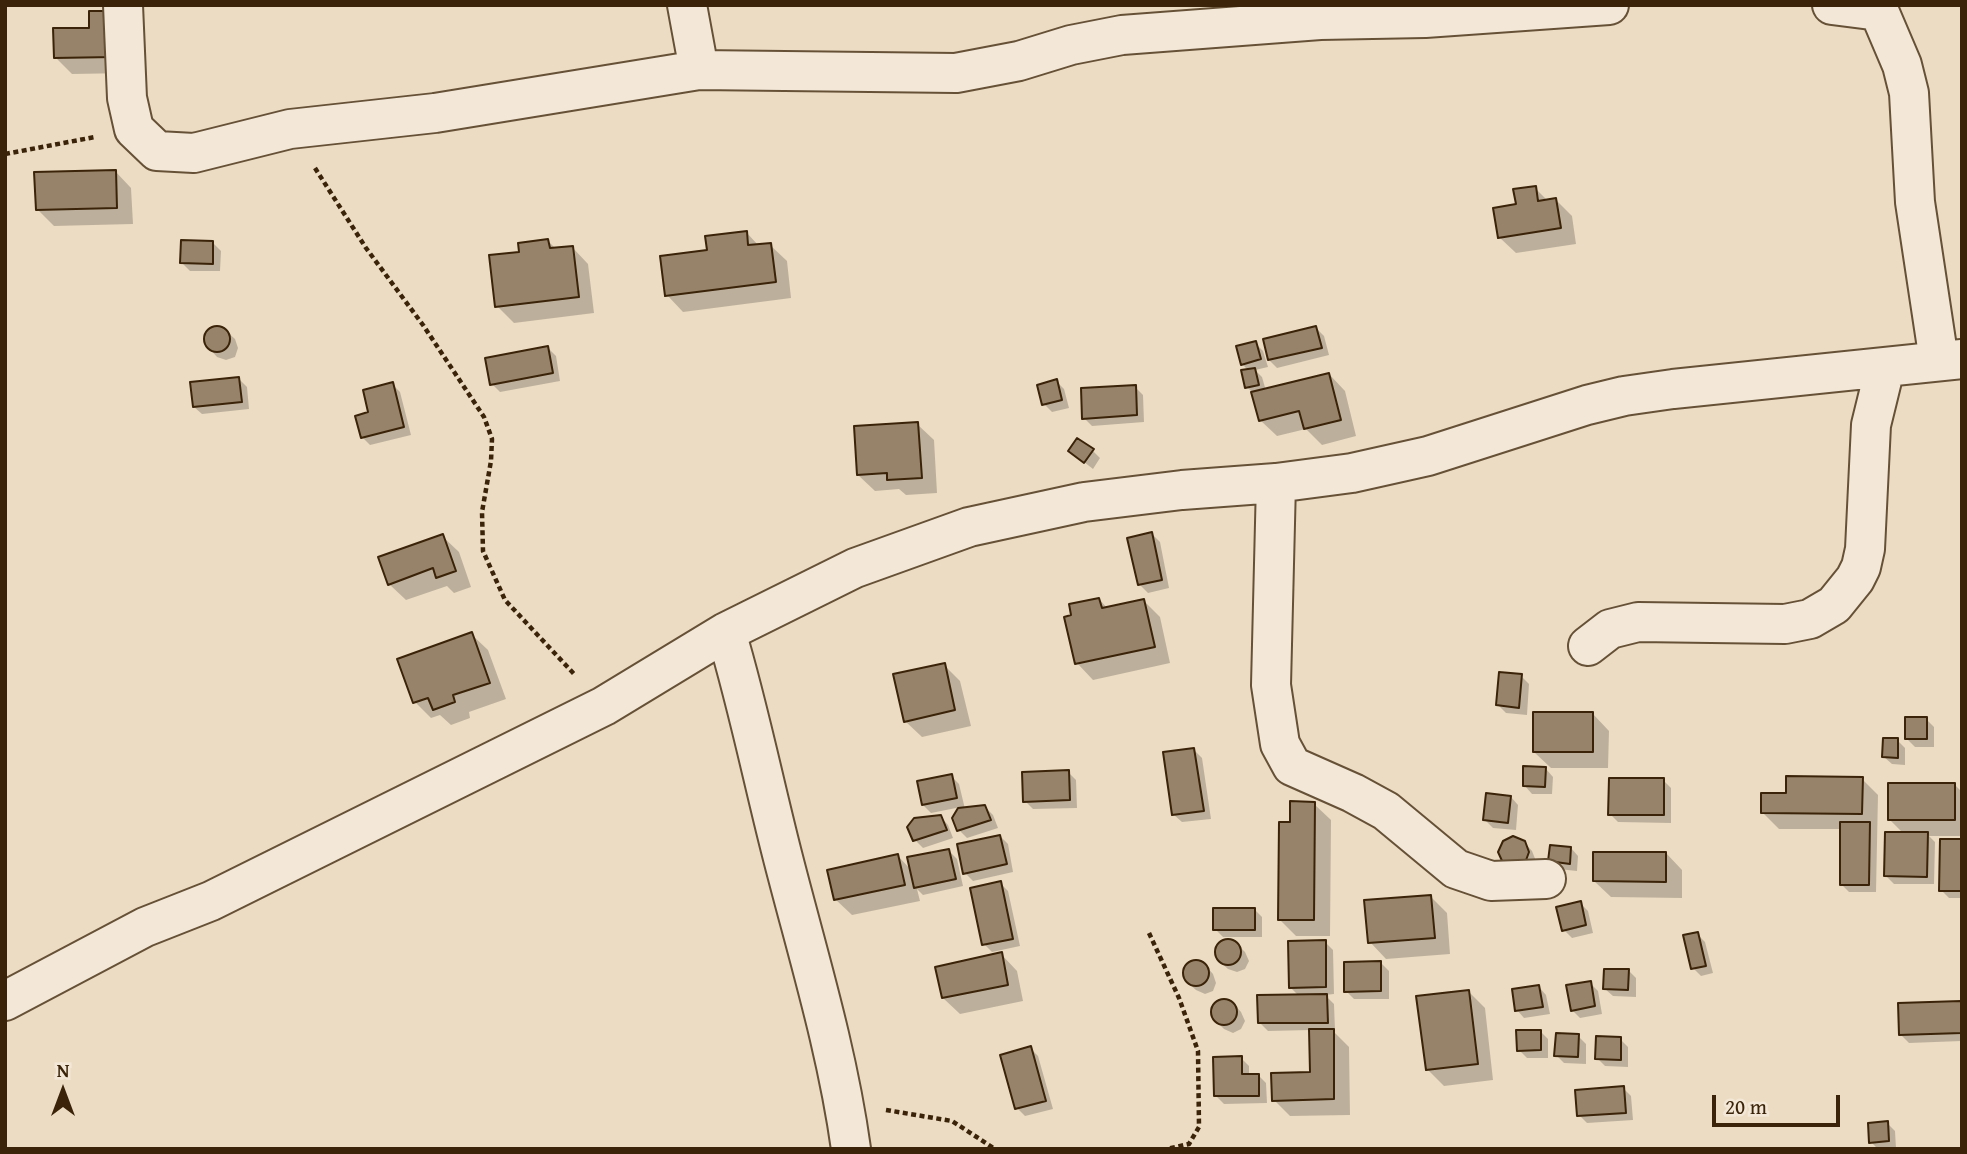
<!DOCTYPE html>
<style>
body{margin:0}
#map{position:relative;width:1967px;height:1154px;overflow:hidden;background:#ecdcc3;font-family:"Gentium Book Plus",serif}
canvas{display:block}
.frame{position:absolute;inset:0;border:7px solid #3a2308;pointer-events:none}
.north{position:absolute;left:28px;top:1056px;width:70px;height:70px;-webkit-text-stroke:5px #f3e8d8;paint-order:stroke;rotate:0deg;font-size:19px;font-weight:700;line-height:28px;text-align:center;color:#3a2308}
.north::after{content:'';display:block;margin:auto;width:24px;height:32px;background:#3a2308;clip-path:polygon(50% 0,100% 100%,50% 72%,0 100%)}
.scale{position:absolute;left:1712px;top:1095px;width:128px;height:32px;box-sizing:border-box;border:4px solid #3a2308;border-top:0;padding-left:9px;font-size:21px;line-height:24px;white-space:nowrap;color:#3a2308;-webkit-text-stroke:5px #f3e8d8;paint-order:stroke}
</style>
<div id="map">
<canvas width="1967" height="1154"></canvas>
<div class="frame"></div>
<div class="north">N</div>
<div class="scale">20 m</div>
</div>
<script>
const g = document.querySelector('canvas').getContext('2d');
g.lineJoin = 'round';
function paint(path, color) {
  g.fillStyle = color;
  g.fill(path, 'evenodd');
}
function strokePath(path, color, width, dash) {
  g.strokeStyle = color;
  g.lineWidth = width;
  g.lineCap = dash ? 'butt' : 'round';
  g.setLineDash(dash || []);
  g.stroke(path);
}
const shadow = new Path2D(`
 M91,29L130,73L72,74L55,57Z
 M115,171L131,188L133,224L54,226L37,209Z
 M1535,188L1548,201L1556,200L1572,216L1576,244L1516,253L1499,237L1518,206Z
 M746,232L759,246L770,245L787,261L791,298L683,312L667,295L709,252Z
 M548,241L556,249L572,247L588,264L594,313L514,323L497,306L521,253Z
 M213,243L221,251L220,271H190L182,263Z
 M217,328L226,331L235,339L238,348L235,357L226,360L217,357L209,348L205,339L208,331Z
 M1316,328L1324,336L1329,355L1277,368L1269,360Z
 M1255,343L1263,351L1268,367L1255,370L1262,377L1266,391L1329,374L1345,391L1356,436L1322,445L1306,429L1277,436L1260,420L1254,394L1247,387L1249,371L1242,364Z
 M548,348L556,356L560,381L500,392L492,384Z
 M239,379L247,387L249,409L202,414L194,407Z
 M1056,381L1064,389L1069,408L1052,412L1044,404Z
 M392,384L400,392L411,435L370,445L362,437Z
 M1135,387L1143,395L1144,422L1092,426L1084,418Z
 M917,424L934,440L937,493L906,495L899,489L875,491L858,475Z
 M1070,451H1093L1100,458L1093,469Z
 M1152,534L1160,542L1169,588L1148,593L1140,585Z
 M442,536L459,552L471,587L454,593L447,586L406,600L389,584Z
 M1099,599L1108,609L1144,601L1160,617L1170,663L1093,680L1077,663Z
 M471,634L488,650L506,699L469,712L470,718L451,725L440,715L431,718L415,702Z
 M944,665L960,681L971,726L922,737L905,721Z
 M1521,676L1529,684L1527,715L1506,713L1498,705Z
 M1593,714L1609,731L1608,768H1551L1534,752Z
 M1926,719L1934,727V747H1915L1907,739Z
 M1897,740L1905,748V765L1892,764L1884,757Z
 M1194,750L1202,758L1211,819L1182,822L1174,815Z
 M1546,769L1553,777L1552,794H1532L1525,786Z
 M1068,772L1076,780L1077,808L1033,809L1025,801Z
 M951,776L959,784L965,809L985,807L993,815L998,828L967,838L959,830L954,818L961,807L931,813L923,805Z
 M1862,779L1878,795L1876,892H1849L1841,884V829H1779L1763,813L1788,794Z
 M1663,780L1671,788V823L1618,822L1610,814Z
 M1955,785L1962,792V836H1929L1935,842L1934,884H1894L1886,876L1904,834L1890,820Z
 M1511,797L1518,805L1516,830L1493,828L1485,820Z
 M1314,804L1331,820L1330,936H1296L1280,920Z
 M940,816L948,825L953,838L923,848L915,840Z
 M1000,836L1008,844L1013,872L973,881L965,873Z
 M1962,841V898H1949L1941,890Z
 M1524,842L1532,851L1536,861L1522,874Z
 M1571,848L1578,856L1577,871L1558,869L1550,861Z
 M949,851L957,859L963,886L923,895L917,889L920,901L852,915L835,899L898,856L912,871Z
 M1666,853L1682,870V898L1611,897L1594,881Z
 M1000,883L1008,891L1020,946L992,952L984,944Z
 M1431,897L1447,913L1450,954L1386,959L1370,942Z
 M1580,903L1588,911L1593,933L1572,938L1564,930Z
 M1254,909L1262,917V937H1223L1215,929Z
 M1697,934L1705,942L1713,973L1701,976L1693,968Z
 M1228,940L1236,943L1245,952L1249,961L1245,969L1237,972L1228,969L1219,961L1216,952L1219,943Z
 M1325,942L1333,950L1334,994L1325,995L1334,1004L1335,1030H1332L1349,1047L1350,1115L1290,1116L1274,1100L1312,1074L1311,1030L1268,1031L1260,1023L1299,996L1290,987Z
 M1001,954L1017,971L1023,1001L960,1014L943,998Z
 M1196,961L1205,965L1213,974L1216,983L1213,991L1205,994L1196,990L1187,982L1183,974L1187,965Z
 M1381,963L1389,971V999H1354L1346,991Z
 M1628,970L1636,978V997L1613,996L1605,989Z
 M1590,983L1598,991L1602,1014L1580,1018L1572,1010Z
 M1539,987L1546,995L1550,1014L1524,1018L1517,1010Z
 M1469,992L1485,1008L1493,1080L1444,1086L1427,1069Z
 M1224,1000L1233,1003L1241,1012L1245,1021L1241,1029L1233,1033L1224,1029L1216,1021L1212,1012L1216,1003Z
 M1960,1003L1962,1041L1909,1043L1901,1035Z
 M1540,1031L1548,1039V1058H1527L1519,1050Z
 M1578,1036L1586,1044V1064L1564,1063L1556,1055Z
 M1620,1039L1628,1047V1067L1605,1066L1597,1058Z
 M1030,1048L1038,1056L1053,1109L1025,1116L1017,1108Z
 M1241,1058L1249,1066V1075H1258L1266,1083L1267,1103L1224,1104L1216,1096Z
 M1623,1088L1631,1096L1633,1120L1587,1123L1579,1115Z
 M1887,1123L1895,1131L1896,1148L1878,1149L1871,1142Z`);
const building = new Path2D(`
 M89,11H114V57L54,58L53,28H89Z
 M116,170L117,208L36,210L34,172Z
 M1536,186L1538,201L1556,198L1561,228L1498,238L1493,208L1516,204L1513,189Z
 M747,231L748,245L771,243L776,282L665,296L660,256L707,250L705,236Z
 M548,239L550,248L573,246L579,297L495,307L489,255L519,252L518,243Z
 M181,240L213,241V264L180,263Z
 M204 339a13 13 0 1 1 26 0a13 13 0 1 1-26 0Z
 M1316,326L1322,348L1268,360L1263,339Z
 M1256,341L1261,359L1241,365L1236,346Z
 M548,346L553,373L490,385L485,358Z
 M1255,368L1259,385L1245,388L1241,370Z
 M1329,373L1341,420L1304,429L1299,411L1259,421L1251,392Z
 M239,377L242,402L193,407L190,382Z
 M1057,379L1062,400L1042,405L1037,385Z
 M393,382L404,427L361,438L355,416L368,412L363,390Z
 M1136,385L1137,415L1082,419L1081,388Z
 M918,422L922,478L887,480V473L857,475L854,426Z
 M1077,438L1094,449L1084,463L1068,451Z
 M1152,532L1162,580L1138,585L1127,538Z
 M443,534L456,571L436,578L433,568L388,585L378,557Z
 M1099,598L1102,608L1144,599L1155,647L1075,664L1064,617L1071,615L1069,604Z
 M472,632L490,683L453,695L455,702L433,710L428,698L413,703L397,659Z
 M945,663L955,710L904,722L893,674Z
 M1499,672L1522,674L1519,708L1496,705Z
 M1533,712H1593V752H1533Z
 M1905,717H1927V739H1905Z
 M1883,738H1898V758L1882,757Z
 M1194,748L1204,811L1172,815L1163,752Z
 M1523,766L1546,767L1545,787L1523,786Z
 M1069,770L1070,800L1023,802L1022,772Z
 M952,774L957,798L922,805L917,781Z
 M1786,776L1863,777L1862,814L1761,813V793H1786Z
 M1609,778H1664V815H1608Z
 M1888,783H1955V820H1888Z
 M1486,793L1511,796L1508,823L1483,820Z
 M1290,801L1315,802L1314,920H1278L1279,822H1290Z
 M985,805L991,820L957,831L952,818L958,808Z
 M941,815L947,830L913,841L907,827L914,818Z
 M1840,822H1870L1869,885H1840Z
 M1885,832H1928L1927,877L1884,876Z
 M1000,835L1007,864L963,874L957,844Z
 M1513,836L1525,841L1529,852L1525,863H1503L1498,852L1503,841Z
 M1940,839H1962V891H1939Z
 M1550,845L1571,847L1570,864L1548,861Z
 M949,849L956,879L914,888L907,857Z
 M1593,852H1666V882L1593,881Z
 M898,854L905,885L834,900L827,870Z
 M1001,881L1013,939L982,945L970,888Z
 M1431,895L1435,938L1368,943L1364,900Z
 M1581,901L1586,925L1562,931L1556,907Z
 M1213,908H1255V930H1213Z
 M1698,932L1706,966L1691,969L1683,935Z
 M1215 952a13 13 0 1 1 26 0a13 13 0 1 1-26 0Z
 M1326,940V987L1289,988L1288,941Z
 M1002,952L1008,985L942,998L935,967Z
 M1183 973a13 13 0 1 1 26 0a13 13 0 1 1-26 0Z
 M1381,961V991L1344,992V962Z
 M1604,969H1629L1628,990L1603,989Z
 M1591,981L1595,1006L1571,1011L1566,985Z
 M1539,985L1543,1007L1515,1011L1512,989Z
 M1469,990L1478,1064L1426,1070L1416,996Z
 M1327,994L1328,1023H1258L1257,995Z
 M1211 1012a13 13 0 1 1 26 0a13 13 0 1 1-26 0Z
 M1961,1001L1962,1033L1899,1035L1898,1003Z
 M1309,1029H1334V1099L1272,1101L1271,1073L1310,1072Z
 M1516,1030H1541V1050L1517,1051Z
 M1556,1033L1579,1034L1578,1057L1554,1056Z
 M1596,1036L1621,1037V1060L1595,1059Z
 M1031,1046L1046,1101L1015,1109L1000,1055Z
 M1242,1056V1074H1259V1096H1214L1213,1057Z
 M1624,1086L1626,1113L1577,1116L1575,1090Z
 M1888,1121L1889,1141L1869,1143L1868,1123Z`);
const path = new Path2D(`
 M5,154L95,137
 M315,168L366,248L423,325L484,417L492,439L491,461L482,512L483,551L505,600L575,675
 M1149,933L1179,998L1198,1051L1199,1127L1189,1144L1167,1149
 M886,1110L952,1121L995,1149`);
const minor = new Path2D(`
 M123,5L127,98L134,129L157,151L194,153L290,129L435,113L699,70L956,73L1019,61L1071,45L1122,35L1320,20L1425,18L1609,5
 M687,5L699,70
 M1832,5L1879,11
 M1879,5V11L1902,65L1909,93L1915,202L1939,361
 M1276,483L1271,685L1280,744L1292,766L1353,793L1386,811L1456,869L1491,881L1546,879
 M726,632C748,705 763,780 782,854C807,952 837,1048 851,1149
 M1588,646L1610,629L1638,622L1785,624L1810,619L1834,605L1855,579L1861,567L1865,549L1871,425L1885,368
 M5,1001L145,927L211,901L604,706L726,632L855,568L969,527L1084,502L1182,490L1276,483L1352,473L1428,456L1587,405L1624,396L1673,389L1962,359`);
paint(shadow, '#0003');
paint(building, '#978369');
strokePath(building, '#3a2308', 2);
strokePath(minor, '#665137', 42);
strokePath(path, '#3a2308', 4.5, [5, 3.5]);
strokePath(minor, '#f3e8d8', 38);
</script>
